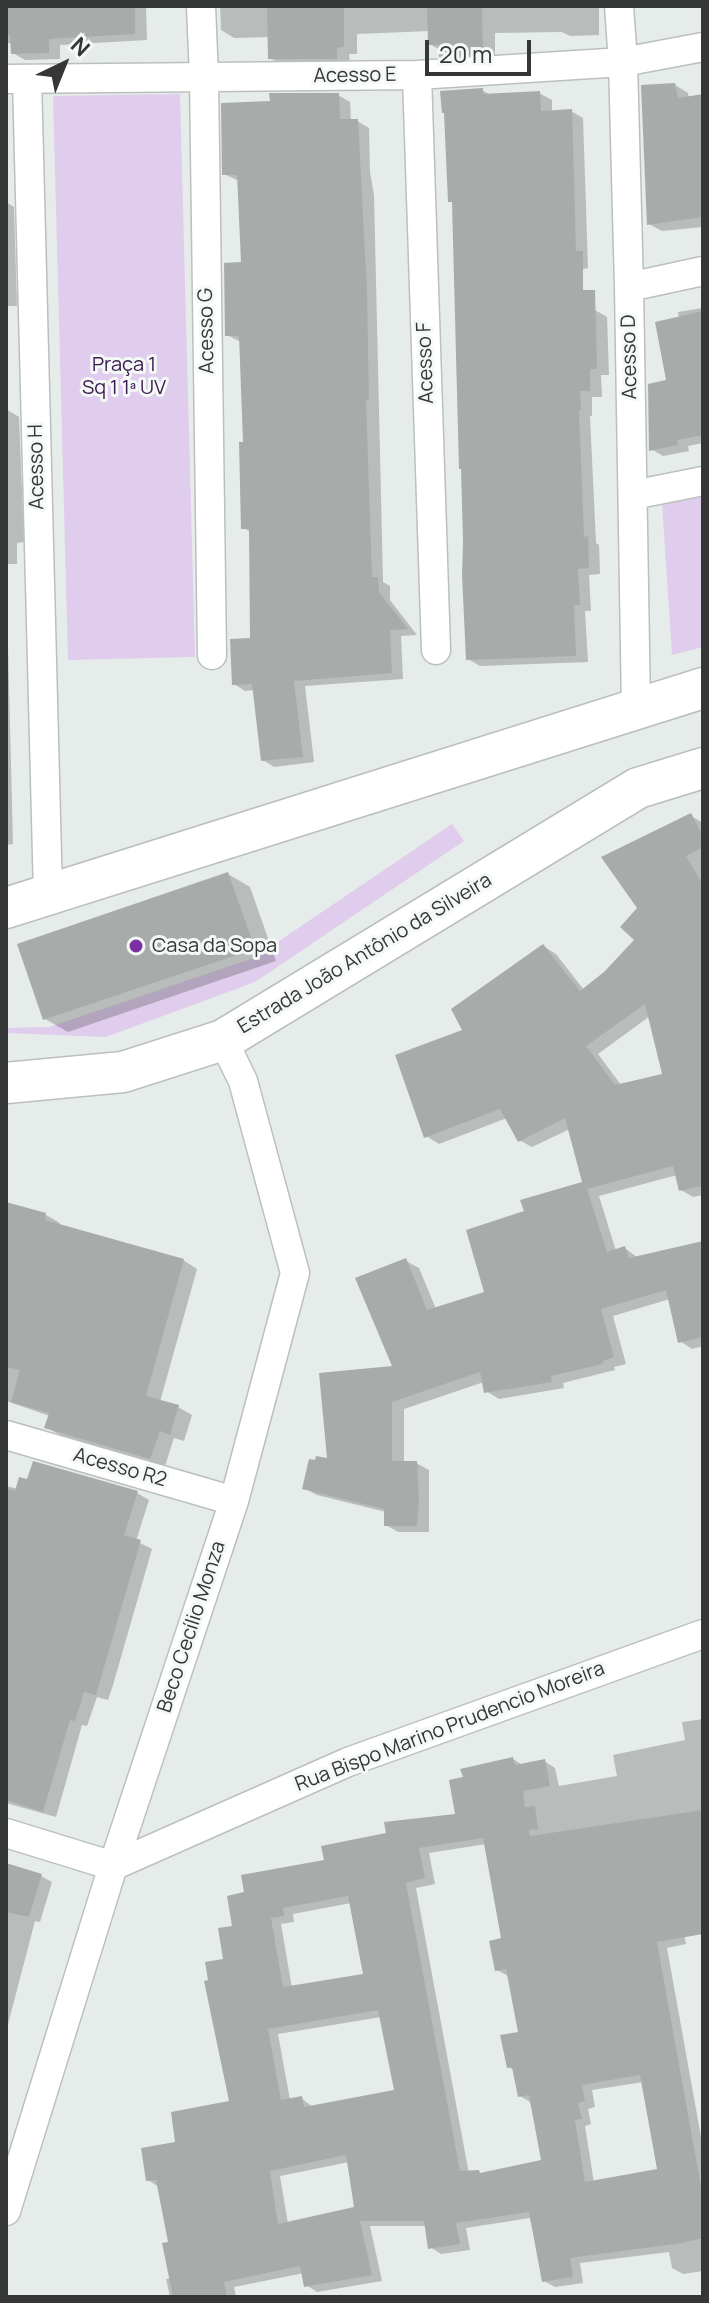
<!DOCTYPE html>
<meta charset="utf-8">
<style>
body{margin:0}
#map{position:relative;width:709px;height:2303px;overflow:hidden;background:#e6ece9;font-family:Manrope,sans-serif}
canvas{display:block}
.frame{position:absolute;inset:0;border:8px solid #353736;pointer-events:none}
.north{position:absolute;left:24px;top:24px;width:80px;height:80px;-webkit-text-stroke:6px #f4f9f6;paint-order:stroke;rotate:43deg;font-size:22px;font-weight:700;line-height:32px;text-align:center;color:#353736}
.north::after{content:'';display:block;margin:auto;width:28px;height:36px;background:#353736;clip-path:polygon(50% 0,100% 100%,50% 72%,0 100%)}
.scale{position:absolute;left:425px;top:40px;width:106px;height:36px;box-sizing:border-box;border:4px solid #353736;border-top:0;padding-left:10px;font-size:24px;line-height:28px;white-space:nowrap;color:#353736;-webkit-text-stroke:6px #f4f9f6;paint-order:stroke}
</style>
<div id="map">
<canvas width="709" height="2303"></canvas>
<div class="frame"></div>
<div class="north">N</div>
<div class="scale">20 m</div>
</div>
<script>
const g = document.querySelector('canvas').getContext('2d');
g.lineJoin = 'round';
function paint(path, color) {
  g.fillStyle = color;
  g.fill(path, 'evenodd');
}
function strokePath(path, color, width, dash) {
  g.strokeStyle = color;
  g.lineWidth = width;
  g.lineCap = dash ? 'butt' : 'round';
  g.setLineDash(dash || []);
  g.stroke(path);
}
function label(font, color, halo, rows, align = 'center') {
  g.font = font + ' Manrope,sans-serif';
  g.lineWidth = 6;
  g.setLineDash([]);
  g.textBaseline = 'middle';
  g.strokeStyle = halo;
  g.fillStyle = color;
  for (const [text, x, y, turn = 0] of rows) {
    g.save();
    g.translate(x, y);
    g.rotate((+turn || 0) * Math.PI / 180);
    g.textAlign = isNaN(turn) ? turn : align;
    if (halo) g.strokeText(text, 0, 0);
    g.fillText(text, 0, 0);
    g.restore();
  }
}
const green = new Path2D(`
 M180,94L195,657L68,660L53,96Z
 M703,496V647L672,655L662,504Z
 M452,824L464,841L255,982L106,1037L6,1033V1028L49,1027L254,958Z`);
const shadow = new Path2D(`
 M6,6H146L147,40L60,45V59L25,60L13,53V43H6Z
 M220,6H599V35L570,36L562,32L495,33V60L454,63L441,55L440,50L430,44V31L357,34V54H349L350,65L284,66L270,58V37L234,38L221,30Z
 M675,85L688,93L689,99L703,96V227L662,231L649,224Z
 M482,90L492,96L539,93L552,100V112L571,111L583,118L588,268L554,275L595,310L607,317L609,375H601L602,397H592V416H590L596,543L599,545L600,574L589,575L591,611H585L588,662L480,666L468,659L454,203L450,201Z
 M338,95L350,102L351,121H357L369,128L370,172L374,195L383,582L390,586V600L417,635L401,636L403,679L305,686L314,762L274,767L263,760L255,690L245,691L234,684L252,640L251,532L243,528L245,444L241,342L227,335L243,264L239,181L224,174Z
 M6,202L14,207L17,306H6Z
 M703,308V443L688,446L689,451L663,456L651,449L668,381L679,318L678,312Z
 M6,409L19,417L24,542L17,543V564H6L13,844L6,845Z
 M691,816L703,823V1195L693,1197L681,1190L677,1175L599,1196L616,1251L625,1248L638,1258L703,1243V1346L692,1349L680,1341L670,1299L613,1316L626,1364L614,1367L615,1370L563,1383L564,1388L499,1399L486,1391L484,1382L404,1409V1463H416L429,1470V1532H398L386,1525V1512L317,1495L304,1488L330,1460L395,1367L406,1261L419,1268L436,1309L486,1294L526,1212L585,1183L570,1129L532,1147L519,1140L507,1118L439,1144L426,1136L465,1031L543,946L556,954L584,990L606,973L637,940L640,908ZM650,1016L664,1075L621,1085L598,1054Z
 M228,874L250,887L276,961L68,1032L45,1019Z
 M6,1205L46,1215L60,1223L59,1226L183,1260L197,1269L160,1402L178,1407L192,1415L184,1441L174,1438L165,1466L60,1435L46,1427L50,1416L6,1401Z
 M6,1486L18,1489L137,1493L149,1500L136,1541L152,1549L113,1685L108,1700L97,1697L87,1726L82,1725L56,1817L6,1803Z
 M703,1719V1866L672,1872L686,1944L667,1948L703,2148V2271L683,2274L672,2268L669,2252L580,2263L583,2283L555,2287L544,2281L530,2218L466,2228L470,2250L441,2254L430,2247L427,2226H370L382,2281L317,2292L306,2285L304,2273L234,2287L236,2297H170L166,2279L171,2278L170,2244L159,2187L148,2180L178,2144L231,2103L225,1960L246,1894L326,1862L458,1816L513,1759L524,1766L544,1761L555,1768L559,1786L617,1776L613,1755L685,1740L682,1722ZM486,1844L503,1940L497,1970L508,1976L521,2033L508,2067L514,2070L520,2096L530,2102L543,2162L483,2174H469L416,1888L435,1884L429,1853ZM351,1903L365,1975L292,1988L281,1924L294,1922L293,1914ZM381,2017L396,2092L313,2107L301,2098L290,2100L278,2034ZM643,2082L659,2171L594,2183L585,2126L591,2124L588,2109L595,2107L592,2090ZM349,2162L357,2209L288,2224L280,2176Z
 M6,1866L41,1876L52,1882L40,1922L35,1921L6,2032Z`);
const building = new Path2D(`
 M6,6H135V34L49,39V53L11,54L10,35H6Z
 M267,6H344V47L337,48V59H268Z
 M427,6H482L483,54L439,57L438,45H428Z
 M675,83L678,98L703,94V217L647,225L641,85Z
 M483,88V94L540,91L541,111L572,109L576,251H583V290H595L597,369H590V391H580L581,410H579L584,537L588,536L589,568L578,569L580,605H574L576,656L466,660L462,575L463,542L461,469H459L452,202H448L444,113H442L440,91Z
 M269,93H339L340,119H358L367,291L369,400H366L372,577H378L379,592L408,629L390,630L392,673L294,681L303,757L261,761L252,684L232,685L230,639L250,638L249,529H241L239,442H243L239,336H225L224,263L241,262L237,175H222L221,103L270,101Z
 M703,311V435L677,440L678,445L649,451L648,384L666,380L655,322Z
 M691,813L703,837V847L686,856L703,885V1186L679,1191L673,1166L587,1189L607,1252L625,1246L629,1258L703,1241V1337L678,1343L666,1290L601,1309L614,1357L603,1361V1364L551,1376L552,1382L484,1393L480,1372L392,1402V1461H417L419,1501L417,1526H384V1509L302,1489L309,1459L315,1460L316,1456L327,1458L319,1373L392,1366L355,1278L406,1258L427,1310L484,1292L466,1230L524,1211L520,1200L582,1182L565,1118L518,1142L500,1109L424,1138L395,1055L462,1030L451,1009L543,944L580,991L604,972L634,940L620,927L637,908L601,857ZM645,1004L662,1074L615,1085L586,1046Z
 M228,872L255,949L43,1020L17,944Z
 M6,1202L46,1213L45,1220L184,1259L146,1396L179,1405L170,1435L160,1431L150,1459L44,1428L49,1413L11,1402L20,1370L6,1367Z
 M33,1461L138,1491L124,1535L141,1540L96,1695L84,1692L75,1721L70,1720L43,1812L6,1800V1488L15,1491L19,1477L27,1479Z
 M513,1757L515,1765L545,1759L550,1786L523,1791L525,1807L535,1806L538,1829L529,1830L530,1836L703,1810V1934L657,1942L703,2198V2238L682,2243L570,2258L573,2277L542,2282L529,2212L456,2223L460,2244L428,2249L424,2221H360L372,2275L304,2287L300,2266L224,2282L227,2297H173L162,2243L168,2242L156,2180L146,2181L141,2148L175,2142L171,2112L229,2101L204,1981L208,1980L205,1962L223,1959L218,1928L232,1926L227,1896L244,1892L241,1875L324,1860L321,1846L386,1833L384,1822L455,1814L449,1780L463,1777L460,1769ZM483,1838L501,1938L489,1941L495,1971L506,1969L518,2032L500,2035L507,2068L512,2067L518,2097L529,2095L541,2160L480,2173L479,2170L460,2171L406,1883L425,1878L419,1848ZM348,1896L363,1974L283,1987L271,1918L284,1916L283,1908ZM378,2010L394,2090L304,2107L302,2096L281,2100L268,2029ZM640,2075L657,2169L585,2182L575,2120L582,2119L578,2103L585,2101L582,2085ZM346,2155L354,2207L278,2224L270,2171Z
 M6,1863L42,1874L29,1917L6,1912Z`);
const minor = new Path2D(`
 M201,6L204,78L212,655
 M619,6L623,62L629,287L636,708
 M417,75L436,650
 M6,79L417,75L623,62L703,47
 M27,79L48,895
 M629,287L703,271
 M633,495L703,481
 M6,1435L234,1501
 M6,1833L113,1866L348,1762L703,1634
 M6,2211L113,1866L234,1501L295,1273L243,1081L223,1040`);
const secondary = new Path2D(`
 M6,908L703,688
 M6,1083L123,1072L223,1040L638,788L703,768`);
const markers = [
 [136,946,8,"#7a30a2"]
];
const streetNames = [
 ["Acesso E",355,76,-1],
 ["Acesso G",207,331,-91],
 ["Acesso D",630,357,-91],
 ["Acesso F",426,363,-92],
 ["Acesso H",37,467,-91],
 ["Estrada João Antônio da Silveira",365,954,-31],
 ["Acesso R2",120,1468,16],
 ["Beco Cecílio Monza",192,1627,-72],
 ["Rua Bispo Marino Prudencio Moreira",450,1727,-21]
];
const parkNames = [
 ["Praça 1",124,365],
 ["Sq 1 1ª UV",124,388]
];
const poiNames = [
 ["Casa da Sopa",152,946]
];
paint(green, '#e0cdee');
paint(shadow, '#0003');
paint(building, '#a7acaa');
strokePath(minor, '#bbc0bd', 31);
strokePath(secondary, '#bbc0bd', 43);
strokePath(minor, '#fff', 28);
strokePath(secondary, '#fff', 40);
for (const [x, y, r, color] of markers) {
  const dot = new Path2D();
  dot.arc(x, y, r, 0, 2 * Math.PI);
  g.fillStyle = color;
  g.fill(dot);
  strokePath(dot, '#f4f9f6', 3);
}
label('20px', '#353736', '#f4f9f6', streetNames);
label('20px', '#3b184f', '#f4f9f6', parkNames);
label('20px', '#353736', '#f4f9f6', poiNames, 'left');
</script>
